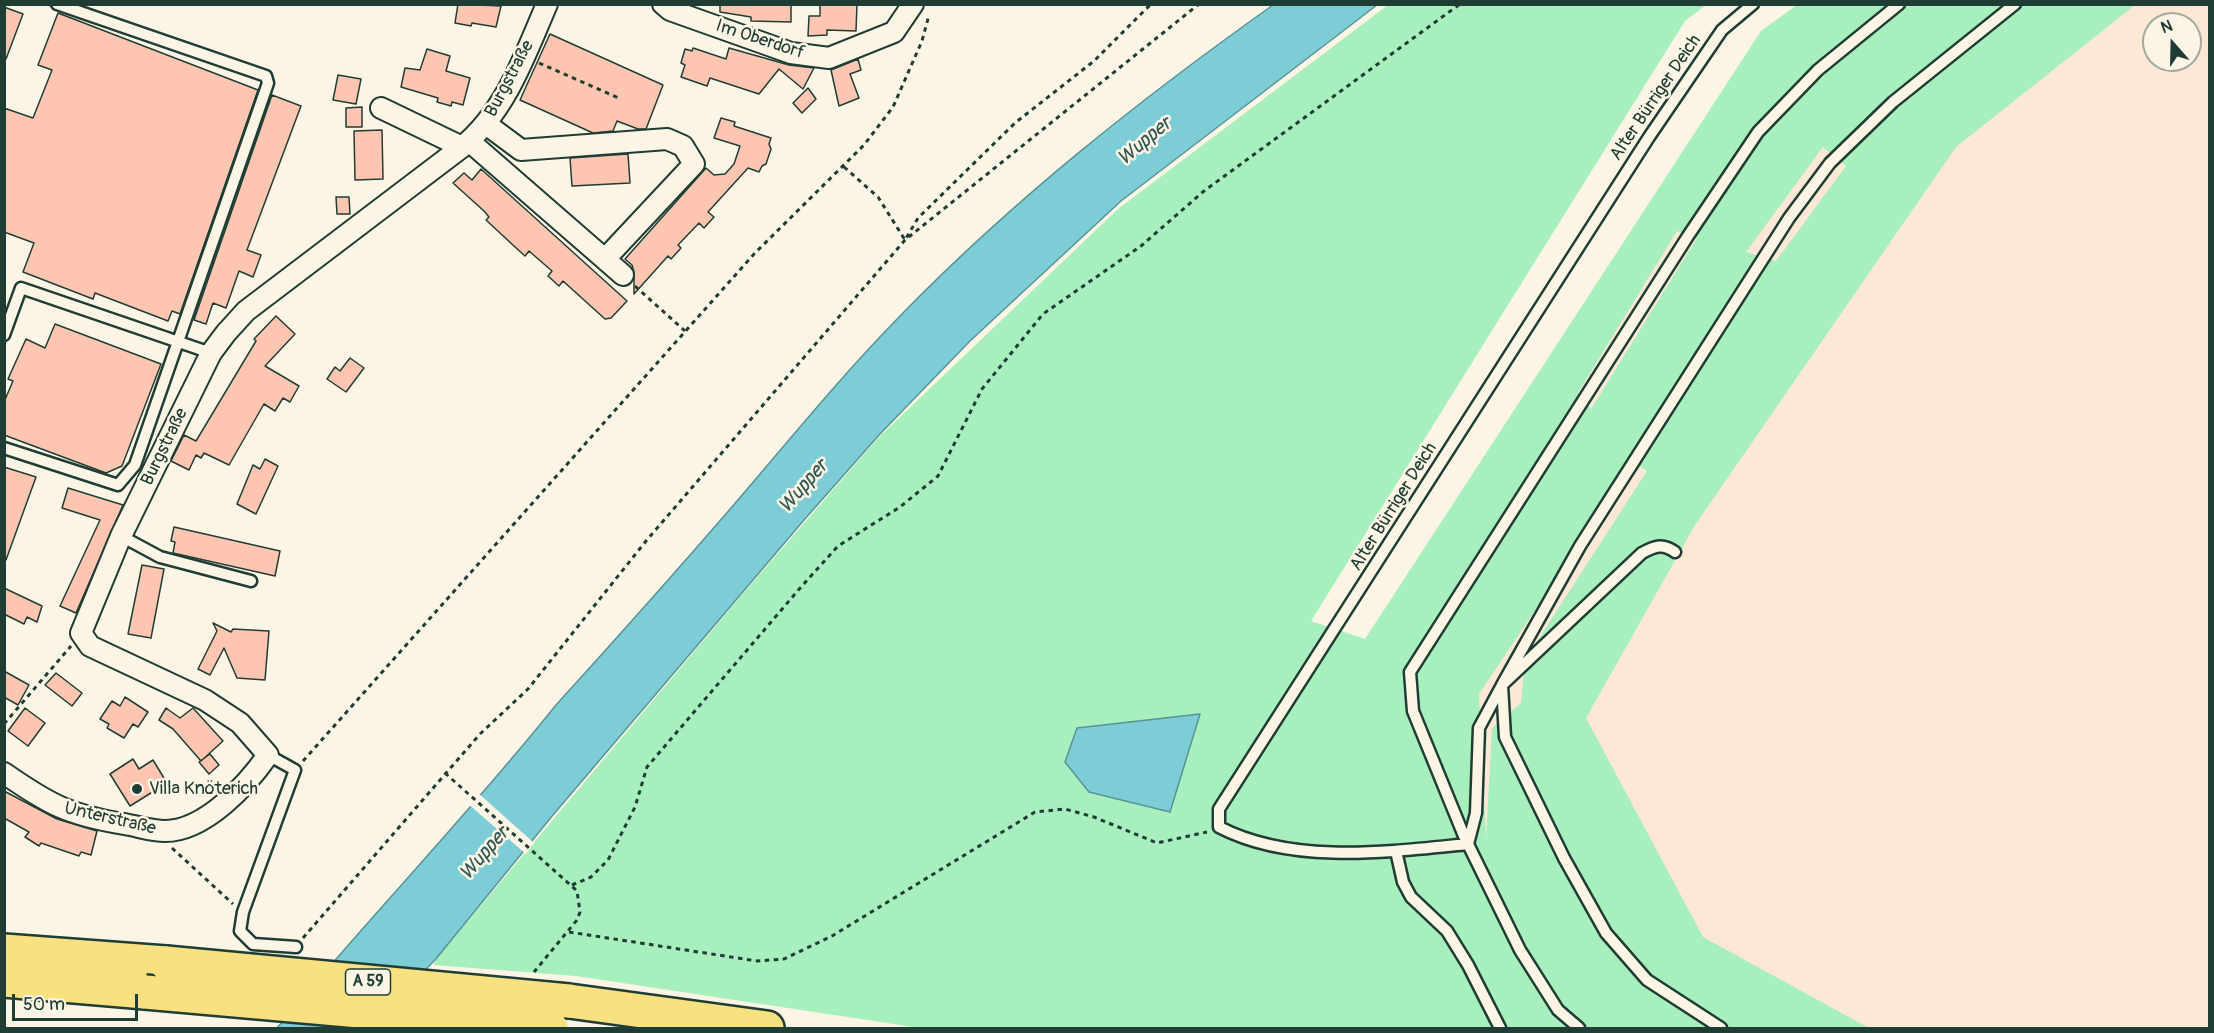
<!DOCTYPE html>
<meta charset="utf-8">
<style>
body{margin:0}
#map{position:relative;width:2214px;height:1033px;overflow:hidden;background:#fcf5e5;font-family:Pangolin,sans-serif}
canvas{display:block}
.frame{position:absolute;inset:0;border:6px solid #1f3d34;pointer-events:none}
.north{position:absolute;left:2142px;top:12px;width:60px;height:60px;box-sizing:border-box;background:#fcf5e5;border:2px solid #a4ab9e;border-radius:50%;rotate:340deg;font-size:16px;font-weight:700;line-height:24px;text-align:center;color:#1f3d34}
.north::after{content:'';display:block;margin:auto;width:21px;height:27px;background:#1f3d34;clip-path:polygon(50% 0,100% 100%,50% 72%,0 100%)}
.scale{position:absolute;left:12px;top:994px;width:126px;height:27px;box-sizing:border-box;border:3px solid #1f3d34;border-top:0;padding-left:8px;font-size:18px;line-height:21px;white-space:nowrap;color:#1f3d34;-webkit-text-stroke:4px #fcf5e5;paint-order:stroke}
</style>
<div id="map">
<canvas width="2214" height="1033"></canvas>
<div class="frame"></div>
<div class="north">N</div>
<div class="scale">50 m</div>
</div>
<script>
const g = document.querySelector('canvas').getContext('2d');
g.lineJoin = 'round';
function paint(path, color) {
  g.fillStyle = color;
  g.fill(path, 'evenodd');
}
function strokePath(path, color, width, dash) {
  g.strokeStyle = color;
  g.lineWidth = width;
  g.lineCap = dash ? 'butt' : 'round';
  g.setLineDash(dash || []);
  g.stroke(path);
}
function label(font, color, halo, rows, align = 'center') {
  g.font = font + ' Pangolin,sans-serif';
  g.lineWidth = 5;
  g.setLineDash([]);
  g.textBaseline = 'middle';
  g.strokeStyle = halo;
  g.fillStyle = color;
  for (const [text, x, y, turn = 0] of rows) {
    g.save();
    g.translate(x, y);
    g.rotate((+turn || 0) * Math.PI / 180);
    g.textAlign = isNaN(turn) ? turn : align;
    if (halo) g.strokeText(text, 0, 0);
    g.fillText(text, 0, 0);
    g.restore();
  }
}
const built = new Path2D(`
 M1797,5H2209V1028H1521L1370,698L1761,31ZM2154,24H2190V60H2154Z`);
const green = new Path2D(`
 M1388,5H1706L1685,21L1311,621L1365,639L1761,31L1797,5H2135L1956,147L1695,525L1586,718L1703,937L1869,1028H920L576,976L434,965L435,960L740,597L878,438L1118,209ZM1823,147L1846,166L1776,261L1746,252ZM1677,231L1697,238L1591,409L1578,393ZM1634,462L1647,471L1525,660L1521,703L1492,728L1486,839L1479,694Z`);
const water = new Path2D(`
 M1273,5H1377L1121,201L970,341L879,435L804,520L553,815L435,960L368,1028H277C368,919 467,816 556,705C615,640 674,574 731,508C787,443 841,376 901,315C1014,199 1142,98 1273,5Z
 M1200,714L1170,812L1089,792L1065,762L1077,728Z`);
const pier = new Path2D(`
 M477,792L534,843L526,854L467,803Z`);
const building = new Path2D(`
 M458,4L501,6L496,27L472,23L471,26L455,23Z
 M720,4H791V22L751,21V17L720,12Z
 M820,4H857L856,31L827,30V35L808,36L809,16H820Z
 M4,7L23,14L6,59H4Z
 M58,13L258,90L180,314L172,311L168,321L95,293L93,299L23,272L34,243L4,232V108L33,118L52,70L38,65Z
 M550,34L663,85L646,129H638L617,121L613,131L593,133L520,100Z
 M693,48L726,59L729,48L789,65L814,68L803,89L779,69L759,94L710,78L707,86L681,77L685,65L681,63L685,49L692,51Z
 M427,49L450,56L446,71L470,78L463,105L452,102L451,106L437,102L438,98L401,87L405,68L420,70Z
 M858,59L861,70L850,74L859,98L839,106L831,70Z
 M338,75L361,79L356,104L333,100Z
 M808,88L816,99L802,113L793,103Z
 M272,95L301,106L247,250L261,255L253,277L239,271L226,308L213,303L206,324L194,320Z
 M362,107V127H346V108Z
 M721,118L735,122L734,126L771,138L769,144L771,149L766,164L762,166L759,172L748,168L708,212L714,217L704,228L699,223L678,245L681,248L671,259L668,256L634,294V272L632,265L625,259L706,168L714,175L725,174L734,164L740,146L714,138Z
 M382,130L383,179L355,180L354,131Z
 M628,154L630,183L572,186L570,158Z
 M481,169L627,301L611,318L605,319L563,281L559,286L548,276L552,271L529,251L525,256L514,246L486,220L489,217L484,211L453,183L464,173L472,180Z
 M336,197H349L350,214H337Z
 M276,316L295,334L265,366L299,386L290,402L283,398L275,411L264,404L229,465L204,453L201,458L196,455L189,470L171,461L184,435L196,441L256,341L254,339Z
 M55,324L161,364L122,466L106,473L4,435V402L13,381L8,379L26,339L45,348Z
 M350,358L364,368L346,392L327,379L335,367L340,371Z
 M265,459L278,466L256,514L237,504L253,465L260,469Z
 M4,467L36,477L6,560H4Z
 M68,488L123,505L76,613L60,606L100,520L62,508Z
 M174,527L280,551L275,576L173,553L175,542L171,541Z
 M142,565L164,569L151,638L128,634Z
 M4,588L42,606L37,622L27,617L24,624L4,614Z
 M213,623L231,632L233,629L269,631L265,680L237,678L224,648L210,675L198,669L217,631Z
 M4,671L29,685L18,705L4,697Z
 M56,673L82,693L72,706L45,685Z
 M125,697L148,712L138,727L133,724L124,738L107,728L109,724L100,719L112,701L120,706Z
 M25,708L45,723L28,746L8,731Z
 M166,708L180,718L193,708L223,741L201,761L173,729L159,720Z
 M210,754L219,765L209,774L199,762Z
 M133,759L139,769L153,760L167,783L130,806L110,774Z
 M4,791L57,819L97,831L91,855L81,852L79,856L41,843L39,846L25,837L29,832L4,818Z`);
const path = new Path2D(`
 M539,63L621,99
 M844,167L878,197L905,240L918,218L1015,123L1094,61L1151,4
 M635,286L685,331
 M4,724L71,646
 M303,761L755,253L864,145L893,107L922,41L929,15
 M445,773L577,891L580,912L577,920L534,972
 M172,848L233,904
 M572,885L591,877L608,860L635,807L647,767L801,587L838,546L900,507L938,476L982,389L1043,314L1141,246L1204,191L1460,4
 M569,932L757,961L784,959L832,936L1035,812L1065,809L1094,817L1157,843L1207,832
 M303,938L480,734L528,689L646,541L905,240L1199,4`);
const service = new Path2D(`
 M4,335L21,288L211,353
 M4,448L118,485L135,465L268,83L266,76L57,4
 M121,536L160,557L251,581
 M1675,552C1663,543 1655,546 1642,553L1502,685L1479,728L1476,813L1468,844C1388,852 1292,865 1219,827V809L1649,137L1722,30L1753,4
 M268,755L295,770L243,912L240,931L253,944L296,947
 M1396,851L1403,882L1411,897L1447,931L1468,965L1500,1028
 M1579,1028L1558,1010L1520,950L1464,836L1413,711L1410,672L1688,236L1758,132L1818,70L1899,4
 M1721,1028L1647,980L1606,933L1564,858L1505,737L1502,685L1580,546L1789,218L1830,163L1893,102L2015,4`);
const minor = new Path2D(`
 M663,4L670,10L791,53L829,58L894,32L913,4
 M381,108L462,147
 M486,124L521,150L667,139L683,146L694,164L606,258
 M469,141L623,275
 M4,773C50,805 69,815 124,824C137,826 152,831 165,831C205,831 247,785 268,755L240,723L205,700L90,646L81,633L121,536L211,353L226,333L246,311L462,147C506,111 525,55 547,4`);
const motorway = new Path2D(`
 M4,951L166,963
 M4,980L145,992
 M569,1001L767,1028`);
const motorwayBridge = new Path2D(`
 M166,963L569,1001
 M145,992L551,1028`);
const markers = [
 [137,789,6,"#1f3d34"]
];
const shields = [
 [368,982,45]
];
const shieldNames = [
 ["A 59",368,982]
];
const streetNames = [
 ["Im Oberdorf",760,40,18],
 ["Burgstraße",510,79,-62],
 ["Alter Bürriger Deich",1656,98,-56],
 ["Burgstraße",165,447,-64],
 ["Alter Bürriger Deich",1394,507,-58],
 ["Unterstraße",110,819,13]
];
const poiNames = [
 ["Villa Knöterich",149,789]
];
const waterNames = [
 ["Wupper",1145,142,-40],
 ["Wupper",804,487,-49],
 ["Wupper",485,854,-49]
];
paint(built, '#fde7d5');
paint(green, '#a7efbd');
paint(water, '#7dcdd7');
strokePath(water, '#579396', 1.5);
paint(pier, '#fcf5e5');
paint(building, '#fec6b1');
strokePath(building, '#1f3d34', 1.5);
strokePath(service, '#1f3d34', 15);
strokePath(minor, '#1f3d34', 24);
strokePath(motorway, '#1f3d34', 38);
strokePath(path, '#1f3d34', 3, [4.5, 4.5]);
strokePath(service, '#fcf5e5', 10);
strokePath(minor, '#fcf5e5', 20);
strokePath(motorway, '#f9e181', 33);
strokePath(motorwayBridge, '#1f3d34', 38, []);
strokePath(motorwayBridge, '#f9e181', 33);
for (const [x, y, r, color] of markers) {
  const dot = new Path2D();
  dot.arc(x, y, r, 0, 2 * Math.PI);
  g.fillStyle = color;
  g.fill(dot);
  strokePath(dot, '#fcf5e5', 2);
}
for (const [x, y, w] of shields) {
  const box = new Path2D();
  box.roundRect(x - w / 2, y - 13, w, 26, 4.5);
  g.fillStyle = '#fcf5e5';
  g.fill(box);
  strokePath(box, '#1f3d34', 1.5);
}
label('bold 16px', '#1f3d34', null, shieldNames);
label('18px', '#1f3d34', '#fcf5e5', streetNames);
label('18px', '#1f3d34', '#fcf5e5', poiNames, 'left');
label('italic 20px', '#325a55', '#fcf5e5', waterNames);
</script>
